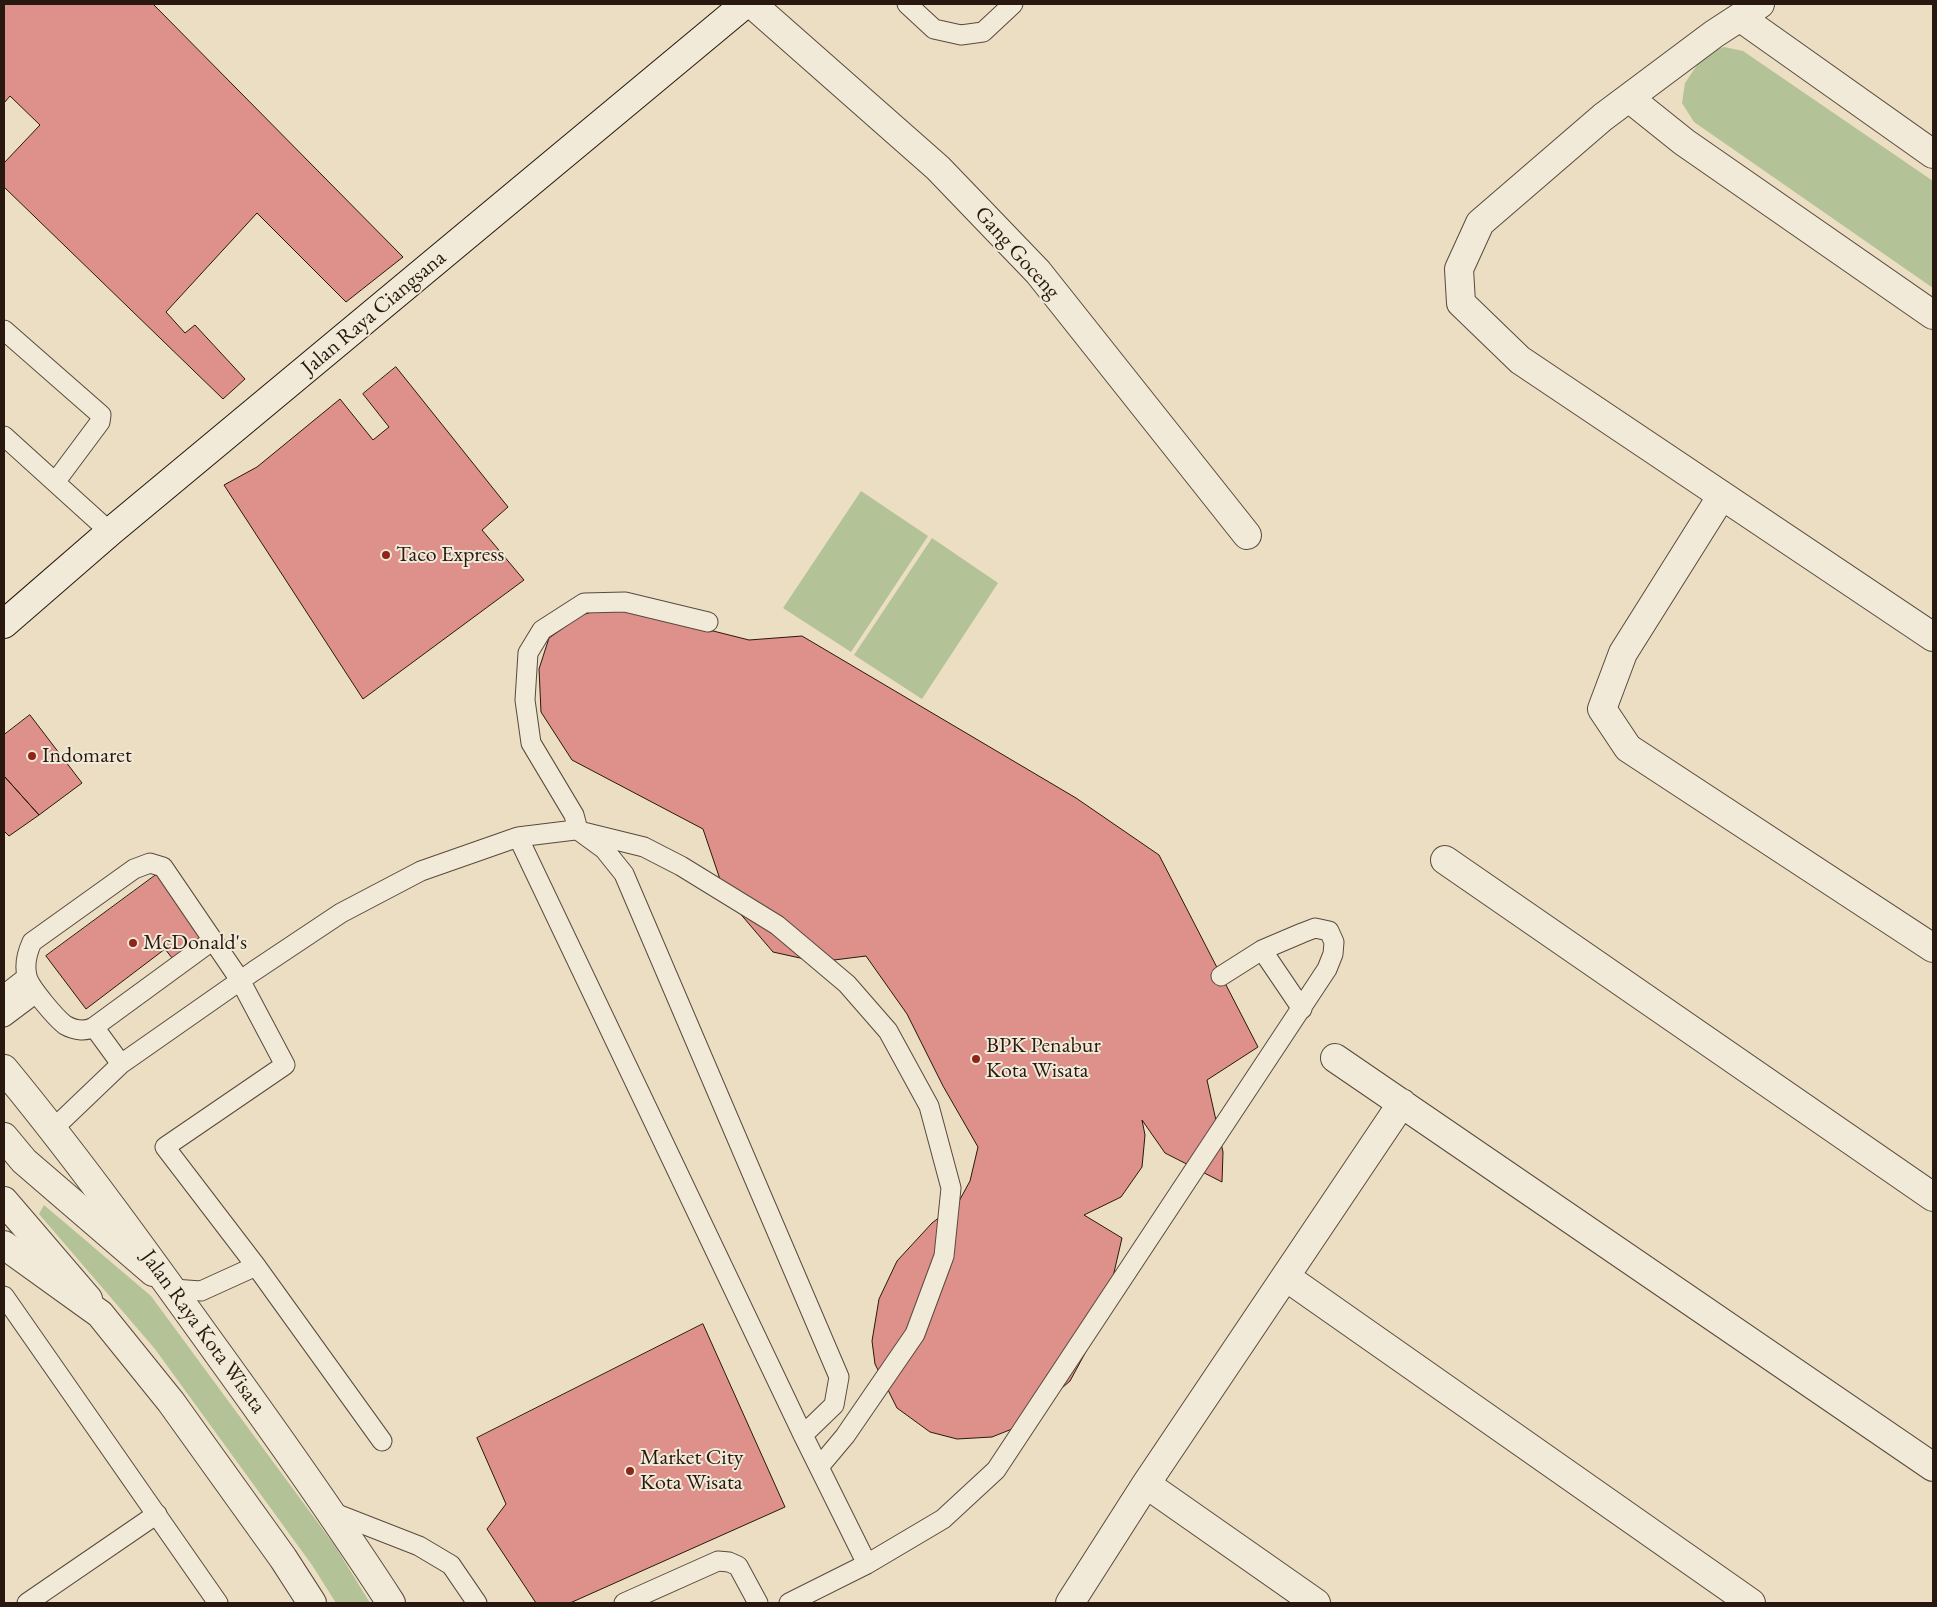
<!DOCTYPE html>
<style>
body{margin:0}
#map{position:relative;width:1937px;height:1607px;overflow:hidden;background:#ebdec3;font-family:"EB Garamond",serif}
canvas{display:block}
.frame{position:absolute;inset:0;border:5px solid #28180f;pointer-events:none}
</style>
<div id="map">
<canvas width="1937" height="1607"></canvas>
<div class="frame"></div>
</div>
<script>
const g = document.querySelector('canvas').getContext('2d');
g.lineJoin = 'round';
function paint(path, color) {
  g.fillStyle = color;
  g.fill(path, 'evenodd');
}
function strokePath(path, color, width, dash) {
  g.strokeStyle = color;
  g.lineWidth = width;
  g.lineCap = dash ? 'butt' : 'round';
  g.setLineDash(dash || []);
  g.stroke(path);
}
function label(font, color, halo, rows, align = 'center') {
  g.font = font + ' "EB Garamond",serif';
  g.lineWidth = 4;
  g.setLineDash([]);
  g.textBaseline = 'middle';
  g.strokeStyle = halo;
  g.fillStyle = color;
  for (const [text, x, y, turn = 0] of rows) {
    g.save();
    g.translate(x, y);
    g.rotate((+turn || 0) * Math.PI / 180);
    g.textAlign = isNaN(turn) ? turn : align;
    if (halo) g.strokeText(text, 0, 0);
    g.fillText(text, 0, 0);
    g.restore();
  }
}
const green = new Path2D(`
 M1724,47L1743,51L1933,181V288L1694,122L1682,103L1685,83L1704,55Z
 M861,491L928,536L851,652L783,608Z
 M932,538L998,583L922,699L854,655Z
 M44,1205L151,1296L335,1546L370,1603H336L312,1565L155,1349L39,1214Z`);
const building = new Path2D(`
 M4,4H153L403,257L346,302L257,213L166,312L185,333L195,325L245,379L223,399L4,187V163L40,125L10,96L4,103Z
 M396,367L508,507L482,530L524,580L363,699L224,485L257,467L340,399L373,440L389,427L363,394Z
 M614,606L749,640L802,636L1076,798L1159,855L1258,1047L1207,1080L1223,1152L1222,1182L1165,1153L1142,1120L1145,1135L1142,1167L1121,1197L1084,1215L1122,1238L1103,1320L1070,1381L1017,1427L992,1437L957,1439L930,1432L897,1408L875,1364L872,1341L879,1299L897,1261L932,1223L958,1203L970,1181L978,1147L943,1086L907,1014L866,956L818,962L773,952L726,897L703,829L572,760L541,712L539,669L549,638L582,615Z
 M30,715L82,783L39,815L4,776V735Z
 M4,776L39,815L9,836L4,831Z
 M160,872L209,938L176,963L165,949L86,1009L46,956Z
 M703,1324L785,1507L570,1603H536L487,1529L506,1504L477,1438Z`);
const service = new Path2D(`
 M907,4L934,29L961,35L983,32L1013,4
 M4,330L101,415L100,422L56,481
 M4,436L110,532
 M708,622L625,602L584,603L542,630L528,653L525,700L531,743L574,815L578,830L604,849L624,874L839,1377L834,1405L803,1435
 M518,837L575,830L644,847L681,866L777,925L847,984L888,1031L929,1106L951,1188L944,1256L915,1334L845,1436L819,1467
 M1262,950L1302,1009
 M4,995L27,977
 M4,1017L36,993
 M94,1027L213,940
 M121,1064L94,1027C85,1032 74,1030 65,1025C56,1018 29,987 27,976C24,964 27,953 32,942L134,869L150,863L163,867L240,980L285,1065L165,1147L256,1266L382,1441
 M53,1129L121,1064L254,971L341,913L421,871L518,837L803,1435L867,1564L789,1603
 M173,1289L201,1291L256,1266
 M4,1296L218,1603
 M332,1512L419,1546L451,1565L477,1603
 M867,1564L943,1519L996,1470L1327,969L1333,954L1334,942L1329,931L1315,928L1302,933L1262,950L1221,976
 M27,1603L157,1514
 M624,1603L718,1561L729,1562L738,1566L758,1603`);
const minor = new Path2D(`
 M752,4L938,168L1038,272L1247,535
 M1760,4L1714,34L1603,117L1480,223L1459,269L1461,303L1520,360L1933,637
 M1741,18L1933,154
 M1629,98L1684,142L1933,315
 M1721,497L1623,653L1602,709L1628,748L1933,948
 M1445,860L1933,1197
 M1335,1058L1933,1467
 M4,1137L24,1161L153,1272
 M4,1201L88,1299
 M1286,1277L1751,1603
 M1146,1484L1316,1603
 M1070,1603L1146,1484L1402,1103`);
const tertiary = new Path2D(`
 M4,1069C79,1160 148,1256 217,1352C277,1435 336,1518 391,1603
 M4,1245L100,1314L171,1402L283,1558L312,1603`);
const secondary = new Path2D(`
 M4,624L110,532L745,4`);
const markers = [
 [386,555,5,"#8f2418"],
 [32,756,5,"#8f2418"],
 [133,943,5,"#8f2418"],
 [976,1059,5,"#8f2418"],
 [630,1471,5,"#8f2418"]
];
const streetNames = [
 ["Gang Goceng",1017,253,48],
 ["Jalan Raya Ciangsana",374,313,-40],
 ["Jalan Raya Kota Wisata",203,1332,54]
];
const poiNames = [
 ["Taco Express",396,555],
 ["Indomaret",42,756],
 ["McDonald's",143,943],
 ["BPK Penabur",986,1046],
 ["Kota Wisata",986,1071],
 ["Market City",640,1458],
 ["Kota Wisata",640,1483]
];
paint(green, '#b3c297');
paint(building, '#dd918a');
strokePath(building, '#28180f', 1);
strokePath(service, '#594a3c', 21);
strokePath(minor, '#594a3c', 30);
strokePath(tertiary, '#594a3c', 30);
strokePath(secondary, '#28180f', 30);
strokePath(service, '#f2ead8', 19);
strokePath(minor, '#f2ead8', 28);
strokePath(tertiary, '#f2ead8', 28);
strokePath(secondary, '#f2ead8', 28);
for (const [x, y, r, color] of markers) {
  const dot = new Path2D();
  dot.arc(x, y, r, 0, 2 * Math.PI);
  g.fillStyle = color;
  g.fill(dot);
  strokePath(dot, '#f2ead8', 2);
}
label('22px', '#28180f', '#f2ead8', streetNames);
label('22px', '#28180f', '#f2ead8', poiNames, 'left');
</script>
